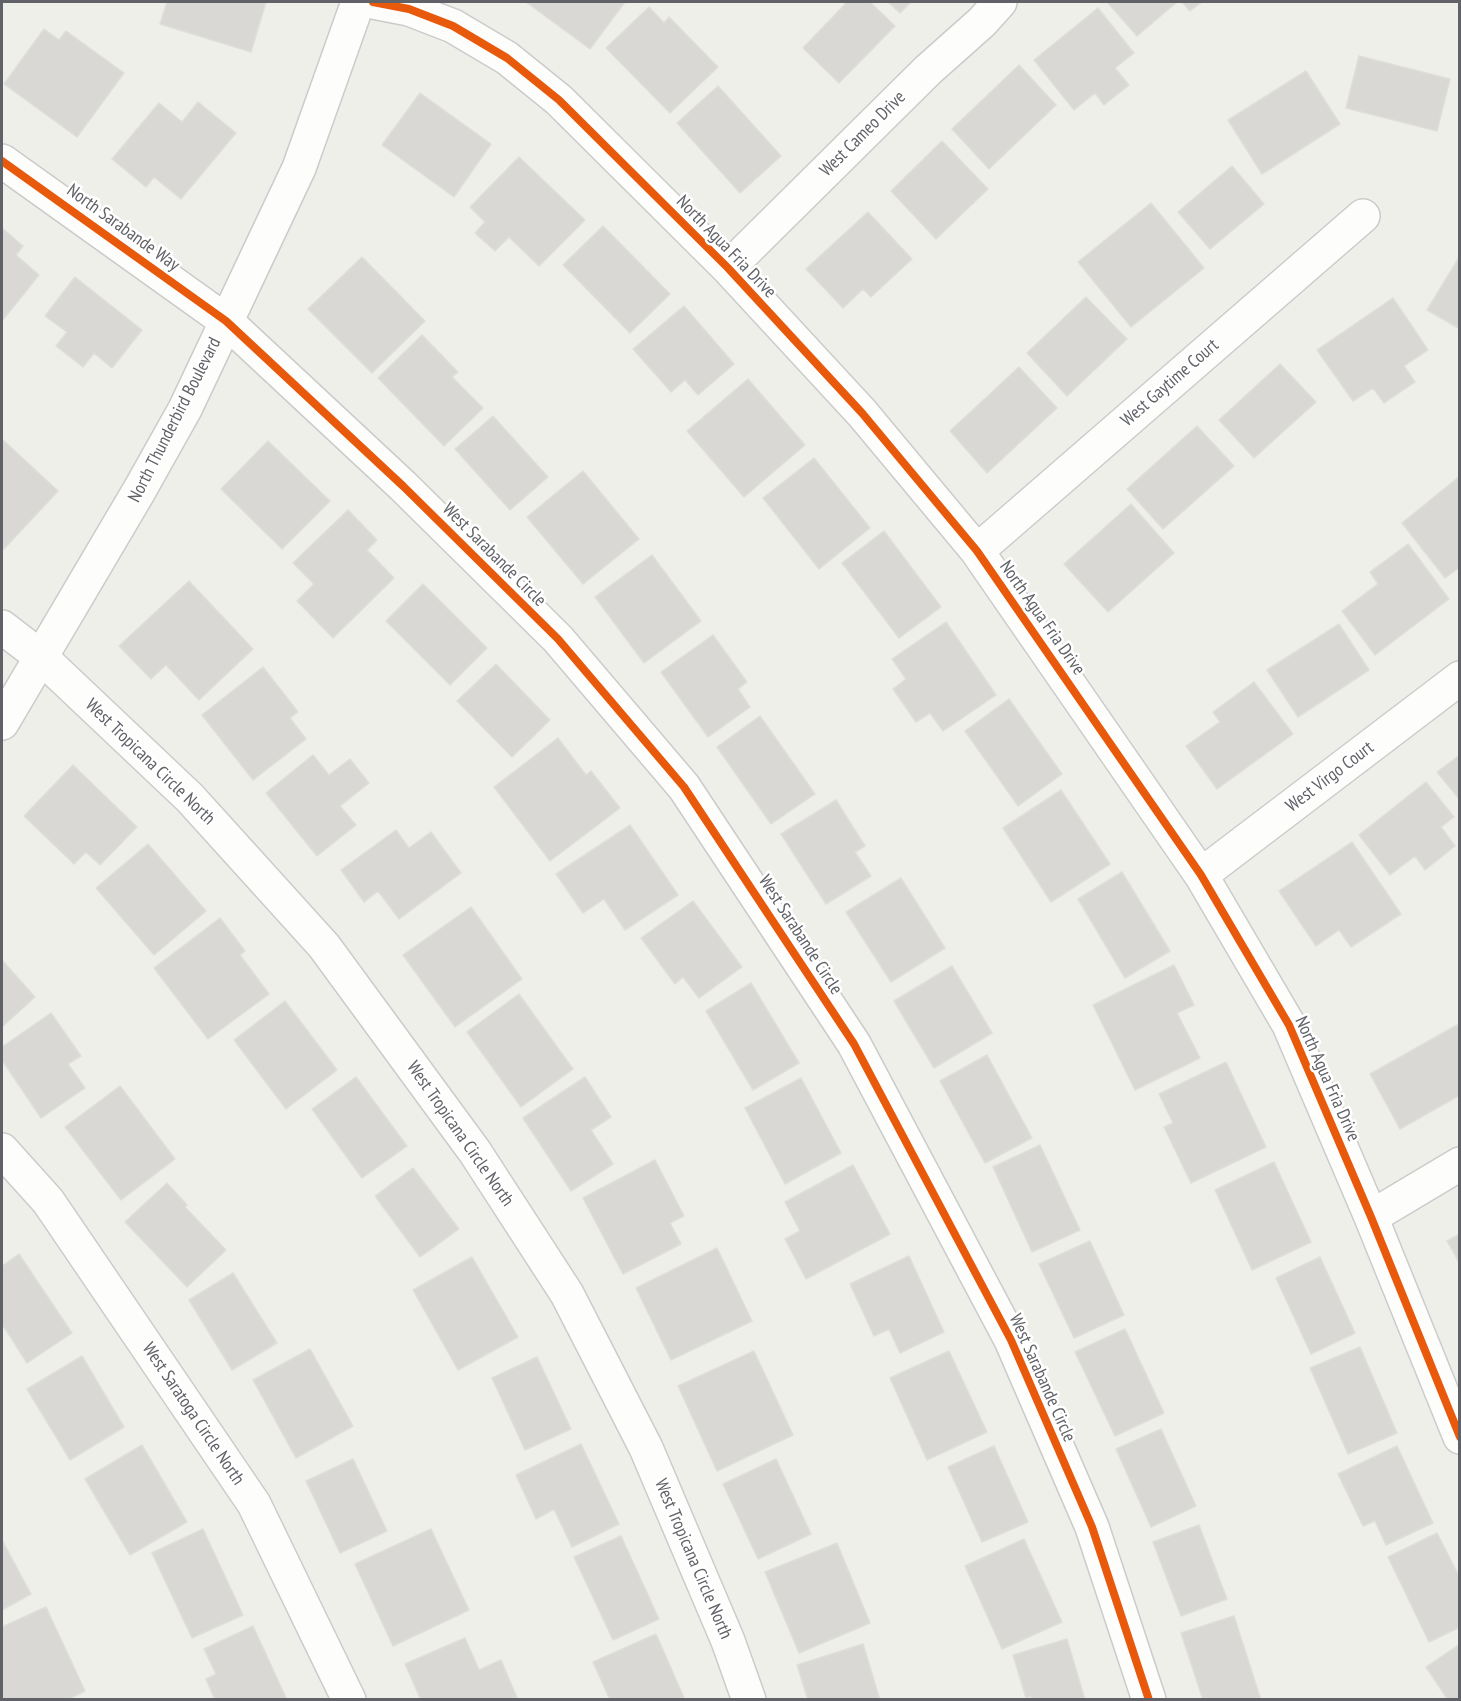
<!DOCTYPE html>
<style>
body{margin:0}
#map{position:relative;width:1461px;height:1701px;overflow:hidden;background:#efefea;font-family:"PT Sans Narrow",sans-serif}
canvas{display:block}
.frame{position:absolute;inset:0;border:3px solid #606267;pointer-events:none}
</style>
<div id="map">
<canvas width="1461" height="1701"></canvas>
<div class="frame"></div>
</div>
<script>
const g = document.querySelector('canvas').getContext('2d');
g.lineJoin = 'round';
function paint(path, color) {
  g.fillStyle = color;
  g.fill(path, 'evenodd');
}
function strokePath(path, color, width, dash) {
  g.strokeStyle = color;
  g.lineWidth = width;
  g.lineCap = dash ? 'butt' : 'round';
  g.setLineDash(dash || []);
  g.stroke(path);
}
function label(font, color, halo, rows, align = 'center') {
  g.font = font + ' "PT Sans Narrow",sans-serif';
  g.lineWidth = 5;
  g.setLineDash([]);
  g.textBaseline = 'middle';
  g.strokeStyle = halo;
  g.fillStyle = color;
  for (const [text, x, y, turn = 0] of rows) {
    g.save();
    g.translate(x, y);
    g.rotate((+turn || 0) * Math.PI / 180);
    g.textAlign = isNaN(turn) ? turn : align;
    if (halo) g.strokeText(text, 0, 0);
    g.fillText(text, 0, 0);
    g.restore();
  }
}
const building = new Path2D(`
 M167,2H266L251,52L160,24Z
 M526,2H625L590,49Z
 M847,2H870L895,26L839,83L803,48Z
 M888,2H911L900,13Z
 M1107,2H1177L1137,36Z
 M1182,2H1202L1190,11Z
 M649,7L664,23L669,17L718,67L670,113L606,48Z
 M1098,8L1134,53L1115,68L1129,85L1104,105L1095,93L1074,110L1034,60Z
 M44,29L59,40L66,31L124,73L77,137L4,84Z
 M1359,56L1450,79L1437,131L1346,108Z
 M1019,65L1056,105L989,169L952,129Z
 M1306,71L1340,124L1262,174L1228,120Z
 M718,86L781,156L740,193L677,123Z
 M420,93L491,144L454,197L382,145Z
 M198,102L236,133L181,199L154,177L146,187L112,159L159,103L182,122Z
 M942,141L988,189L936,239L891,191Z
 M519,157L585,220L539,266L509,237L495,251L475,233L485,222L470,207Z
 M1232,166L1264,204L1210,249L1178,212Z
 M1151,203L1204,268L1131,327L1078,262Z
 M868,212L912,259L871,297L863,289L843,308L806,269Z
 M603,226L670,294L630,333L563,265Z
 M2,228L23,246L16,255L39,275L2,321Z
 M1460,256V329L1427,310Z
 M362,257L425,321L372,373L308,309Z
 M75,277L142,330L112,368L94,353L83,367L56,346L67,332L45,316Z
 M1086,297L1127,339L1067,396L1027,353Z
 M1393,298L1428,350L1404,366L1415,382L1384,403L1373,388L1353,401L1317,350Z
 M684,306L734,364L698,395L685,380L671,392L633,349Z
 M422,335L458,372L452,377L483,408L444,446L378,378Z
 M1280,364L1316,402L1254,458L1219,420Z
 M1019,367L1057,408L987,473L950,431Z
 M748,379L805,445L744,497L687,431Z
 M493,416L548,477L510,510L455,449Z
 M1197,426L1234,466L1163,529L1127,489Z
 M2,439L58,491L4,549L2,546Z
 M268,441L330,501L282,549L221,489Z
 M814,458L870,528L819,569L763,498Z
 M583,471L639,539L583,584L527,517Z
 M1460,476V567L1445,578L1402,523Z
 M1131,504L1174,553L1108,612L1064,564Z
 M348,510L377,540L367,550L394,578L333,638L297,601L314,584L293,563Z
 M884,531L941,607L899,638L842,563Z
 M1408,544L1449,599L1375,655L1342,611L1378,584L1370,572Z
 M652,555L701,621L644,663L595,597Z
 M189,581L253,649L199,700L166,665L151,679L119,646Z
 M423,584L487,648L450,685L386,621Z
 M946,622L996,695L943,731L930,713L916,722L893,689L906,679L892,659Z
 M1339,624L1369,670L1298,717L1267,670Z
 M713,635L747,682L738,689L750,707L708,737L661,672Z
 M496,664L550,720L512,757L457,701Z
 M263,667L298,712L290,718L306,739L253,780L202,715Z
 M1254,682L1293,734L1217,789L1186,746L1220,722L1213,712Z
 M1009,699L1062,774L1018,806L965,731Z
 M760,716L815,794L771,824L717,747Z
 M558,738L586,775L591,771L620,808L550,861L494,787Z
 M313,755L329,775L350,759L369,783L340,806L356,825L317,856L266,793Z
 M1460,755V800L1437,772Z
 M73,765L137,827L100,865L86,852L74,864L24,816Z
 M1426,782L1454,817L1441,827L1455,846L1425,870L1415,856L1390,875L1359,835Z
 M1061,790L1110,864L1051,902L1003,828Z
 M836,800L865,846L855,852L871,876L826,904L781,834Z
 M630,825L678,895L625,930L604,899L583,913L556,874Z
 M396,830L409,848L431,832L461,873L399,919L378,891L364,902L341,870Z
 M1352,842L1401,914L1351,947L1339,930L1316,946L1279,891Z
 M148,844L206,911L154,955L96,888Z
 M1122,872L1170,951L1125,978L1078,899Z
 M901,878L945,948L891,982L846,912Z
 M693,901L742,967L699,998L683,977L675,984L641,938Z
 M471,907L522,979L455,1027L403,955Z
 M220,918L245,951L240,955L269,994L208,1039L154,968Z
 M2,960L35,997L2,1027Z
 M1174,965L1194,1005L1177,1013L1200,1058L1135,1090L1093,1005Z
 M952,966L992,1033L934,1068L894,1001Z
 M751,983L799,1063L753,1090L706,1011Z
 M519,994L573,1069L521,1107L467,1032Z
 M285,1001L337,1070L286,1109L234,1040Z
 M51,1013L81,1056L68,1064L85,1088L41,1118L2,1060V1047Z
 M1457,1025L1460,1031V1095L1400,1129L1370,1074Z
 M987,1055L1032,1138L985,1163L940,1081Z
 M1226,1062L1266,1147L1191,1183L1164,1127L1173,1123L1159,1094Z
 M356,1077L407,1146L362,1178L312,1109Z
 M585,1077L611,1117L591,1130L613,1164L571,1191L523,1118Z
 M801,1078L841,1153L785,1184L745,1108Z
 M120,1086L175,1159L121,1200L65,1127Z
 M1040,1145L1080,1230L1032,1252L993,1167Z
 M655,1160L684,1216L670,1223L681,1244L623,1274L583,1198Z
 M1274,1162L1311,1242L1252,1270L1215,1190Z
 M853,1165L890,1234L806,1279L785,1239L800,1231L785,1202Z
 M413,1168L459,1229L420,1257L375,1196Z
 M167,1183L187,1205L185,1207L226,1250L187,1287L125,1222Z
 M1460,1234V1264L1447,1241Z
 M1090,1241L1124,1315L1074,1338L1039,1264Z
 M717,1248L752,1321L671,1360L636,1288Z
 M19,1254L72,1333L27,1363L4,1327L2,1328V1266Z
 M909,1256L944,1332L900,1353L889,1329L874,1336L850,1284Z
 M472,1257L518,1337L458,1370L413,1290Z
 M1320,1257L1355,1333L1311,1354L1276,1278Z
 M233,1273L277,1343L232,1370L189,1300Z
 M1125,1329L1164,1413L1115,1436L1075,1352Z
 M1360,1347L1397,1433L1348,1454L1310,1368Z
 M310,1349L353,1426L296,1458L253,1380Z
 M754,1351L793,1435L717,1471L678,1386Z
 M949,1351L987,1432L927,1460L890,1378Z
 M82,1356L124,1427L70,1460L27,1389Z
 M537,1357L571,1429L525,1450L492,1378Z
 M1161,1429L1196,1506L1151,1527L1116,1449Z
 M581,1444L619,1524L572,1547L554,1509L536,1519L516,1475Z
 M142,1445L187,1522L130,1555L85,1479Z
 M994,1446L1028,1522L982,1542L948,1467Z
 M1397,1446L1433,1523L1386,1545L1375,1521L1363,1526L1338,1474Z
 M353,1459L387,1531L340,1553L306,1481Z
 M776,1459L811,1534L758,1559L723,1484Z
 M1199,1525L1227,1599L1181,1616L1153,1542Z
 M203,1529L243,1615L192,1638L152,1553Z
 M431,1529L469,1610L393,1646L355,1564Z
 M1437,1533L1460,1578V1627L1429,1642L1388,1557Z
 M621,1536L659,1619L613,1640L574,1557Z
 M1024,1539L1062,1622L1002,1649L965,1566Z
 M2,1540L31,1594L2,1610Z
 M837,1543L870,1623L799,1653L765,1572Z
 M46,1607L85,1691L67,1700H2V1627Z
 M1234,1616L1261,1700H1203L1181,1633Z
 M253,1626L287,1700H215L206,1679L216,1674L204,1649Z
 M656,1634L685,1700H610L593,1662Z
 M465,1638L479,1670L501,1660L518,1700H421L405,1664Z
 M1067,1639L1085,1700H1032L1031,1696L1026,1698L1013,1655Z
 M863,1644L880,1700H808L797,1665Z
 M1460,1644V1700H1448L1426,1667Z`);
const minor = new Path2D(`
 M373,2L409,9L453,26L507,58L559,100L728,268L862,413L977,551L1201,875L1289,1025L1371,1217L1460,1437
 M2,161L226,321L403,486L558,639L684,787L854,1044L1011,1340L1092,1527L1149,1700
 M728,268L928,70L982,22L1000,2
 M977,551L1363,216
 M2,627L41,657L190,798L324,946L475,1152L567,1294L646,1448L728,1641L749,1700
 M2,723L139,491L185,409L299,168L358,2
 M1201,875L1460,678
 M2,1150L48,1201L254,1504L349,1700
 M1371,1217L1460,1164`);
const cycleway = new Path2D(`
 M373,2L409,9L453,26L507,58L559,100L728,268L862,413L977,551L1201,875L1289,1025L1371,1217L1460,1437
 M2,161L226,321L403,486L558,639L684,787L854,1044L1011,1340L1092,1527L1149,1700`);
const streetNames = [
 ["West Cameo Drive",863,134,-45],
 ["North Sarabande Way",123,228,36],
 ["North Agua Fria Drive",726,247,46],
 ["West Gaytime Court",1170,383,-41],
 ["North Thunderbird Boulevard",175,420,-63],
 ["West Sarabande Circle",494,555,45],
 ["North Agua Fria Drive",1042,618,55],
 ["West Tropicana Circle North",150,762,44],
 ["West Virgo Court",1330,777,-37],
 ["West Sarabande Circle",800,935,57],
 ["North Agua Fria Drive",1327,1079,66],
 ["West Tropicana Circle North",460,1134,55],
 ["West Sarabande Circle",1042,1378,66],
 ["West Saratoga Circle North",193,1414,56],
 ["West Tropicana Circle North",693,1559,67]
];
paint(building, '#d9d8d5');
strokePath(building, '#dededa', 1.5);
strokePath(minor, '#cbcbcb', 36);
strokePath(minor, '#fdfdfc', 33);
strokePath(cycleway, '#e8590c', 8);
label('18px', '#606267', '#fff', streetNames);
</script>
